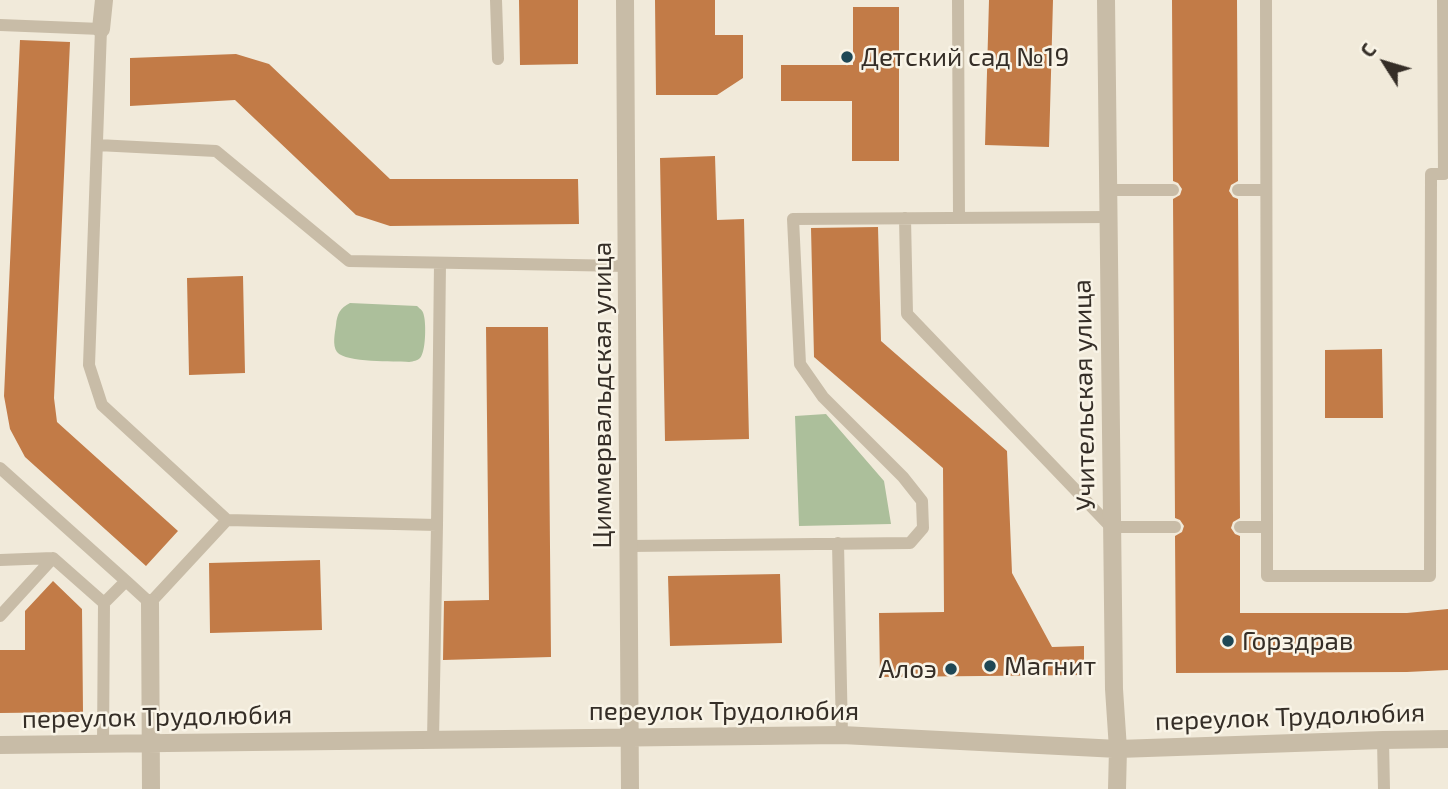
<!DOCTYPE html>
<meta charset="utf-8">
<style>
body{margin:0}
#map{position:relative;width:1448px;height:789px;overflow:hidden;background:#f1eada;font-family:"Exo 2",sans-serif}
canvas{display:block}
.north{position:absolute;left:1350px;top:28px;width:70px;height:70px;-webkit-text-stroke:5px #f9f4e7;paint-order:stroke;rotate:307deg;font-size:19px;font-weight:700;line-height:28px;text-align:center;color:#352e27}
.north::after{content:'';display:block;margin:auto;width:24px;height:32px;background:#352e27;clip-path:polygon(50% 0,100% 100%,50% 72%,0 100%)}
</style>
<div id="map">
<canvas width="1448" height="789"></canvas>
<div class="north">С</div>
</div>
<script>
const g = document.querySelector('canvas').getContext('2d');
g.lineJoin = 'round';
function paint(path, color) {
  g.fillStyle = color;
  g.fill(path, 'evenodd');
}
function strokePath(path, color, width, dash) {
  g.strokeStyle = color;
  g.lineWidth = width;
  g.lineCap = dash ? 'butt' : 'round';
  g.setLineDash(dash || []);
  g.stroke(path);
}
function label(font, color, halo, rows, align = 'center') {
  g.font = font + ' "Exo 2",sans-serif';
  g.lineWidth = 5;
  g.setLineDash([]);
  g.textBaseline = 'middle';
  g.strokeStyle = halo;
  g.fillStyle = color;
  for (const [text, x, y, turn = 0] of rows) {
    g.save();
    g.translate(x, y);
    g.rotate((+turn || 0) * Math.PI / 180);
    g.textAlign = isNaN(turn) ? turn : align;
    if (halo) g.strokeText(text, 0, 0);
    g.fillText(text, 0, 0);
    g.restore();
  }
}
const green = new Path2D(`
 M350,303L417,306C421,310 423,310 424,316C426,324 426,352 420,358C417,361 414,361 409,362C395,361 346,363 337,352C332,345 335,333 336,325C337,314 340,308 350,303Z
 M826,414L884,481L891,524L799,526L795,416Z`);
const building = new Path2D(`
 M519,0H578V64L520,65Z
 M655,0H715V35H743V78L717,95H656Z
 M989,0H1053L1049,147L985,145Z
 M1172,0H1237L1238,181L1231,185L1229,191L1233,197L1238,199L1240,518L1233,522L1231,528L1235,534L1240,536V613H1407L1448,609V670L1407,672L1176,673L1175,536L1182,532L1184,526L1180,520L1175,518L1173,199L1180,195L1182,189L1178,183L1173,181Z
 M853,7H899V161H852V101H781V65H853Z
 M20,40L70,42L54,398L57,422L178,531L146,566L25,457L10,429L4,396Z
 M236,54L269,64L390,179H578L579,224L390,226L356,215L235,100L130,106V58Z
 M715,156L717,220L744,219L749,439L665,441L660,158Z
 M878,227L881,341L1007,451L1012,573L1052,647L1084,646V675L880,677L879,613L944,612L943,468L814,357L811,228Z
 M243,276L245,373L189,375L187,278Z
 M486,327H548L551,657L443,660L444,601L489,600Z
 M1382,349L1383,418H1325V350Z
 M320,560L322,630L210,633L209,563Z
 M780,574L782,643L670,646L668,576Z
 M53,581L82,609L83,712L0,713V650H25V611Z`);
const service = new Path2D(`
 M496,0L498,59
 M958,0L959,217
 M1266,0L1267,527
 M0,25L101,29L89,365L102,405L227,520L150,603L126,581L104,603L53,558L0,560
 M97,145L216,151L349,261L627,266
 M1108,190H1173
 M1238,190H1266
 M905,218L907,314L1111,527H1175
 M0,468L126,581
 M227,520L437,525
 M1240,527H1267V576H1430L1431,174H1444L1443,0
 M838,543L842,735
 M629,546L910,543L923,528L922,501L903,477L823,397L800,364L793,219L1108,217
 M0,616L53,558
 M433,740L437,525L440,263
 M1383,740L1384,789
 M103,744L104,603`);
const minor = new Path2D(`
 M625,0L630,789
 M1106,0L1114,689L1118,749L1117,789
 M101,29L104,0
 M150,603L151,789
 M0,745L842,735L1118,749L1383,740L1448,739`);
const markers = [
 [847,57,7,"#1e4755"],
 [1228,641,7,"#1e4755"],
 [990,666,7,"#1e4755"],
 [951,669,7,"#1e4755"]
];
const poiNames = [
 ["Детский сад №19",861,57],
 ["Горздрав",1242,641],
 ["Магнит",1004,666],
 ["Алоэ",937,669,"right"]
];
const streetNames = [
 ["Циммервальдская улица",602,395,-90],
 ["Учительская улица",1084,395,-91],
 ["переулок Трудолюбия",724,711],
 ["переулок Трудолюбия",157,717,-1],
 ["переулок Трудолюбия",1290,717,-2]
];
paint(green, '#acbf9b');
paint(building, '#c27b47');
strokePath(service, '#c8bca7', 12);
strokePath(minor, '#c8bca7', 18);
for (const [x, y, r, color] of markers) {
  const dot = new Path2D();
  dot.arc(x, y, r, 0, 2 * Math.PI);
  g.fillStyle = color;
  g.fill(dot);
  strokePath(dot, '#f9f4e7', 2.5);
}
label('26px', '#352e27', '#f9f4e7', poiNames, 'left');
label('26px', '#352e27', '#f9f4e7', streetNames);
</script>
